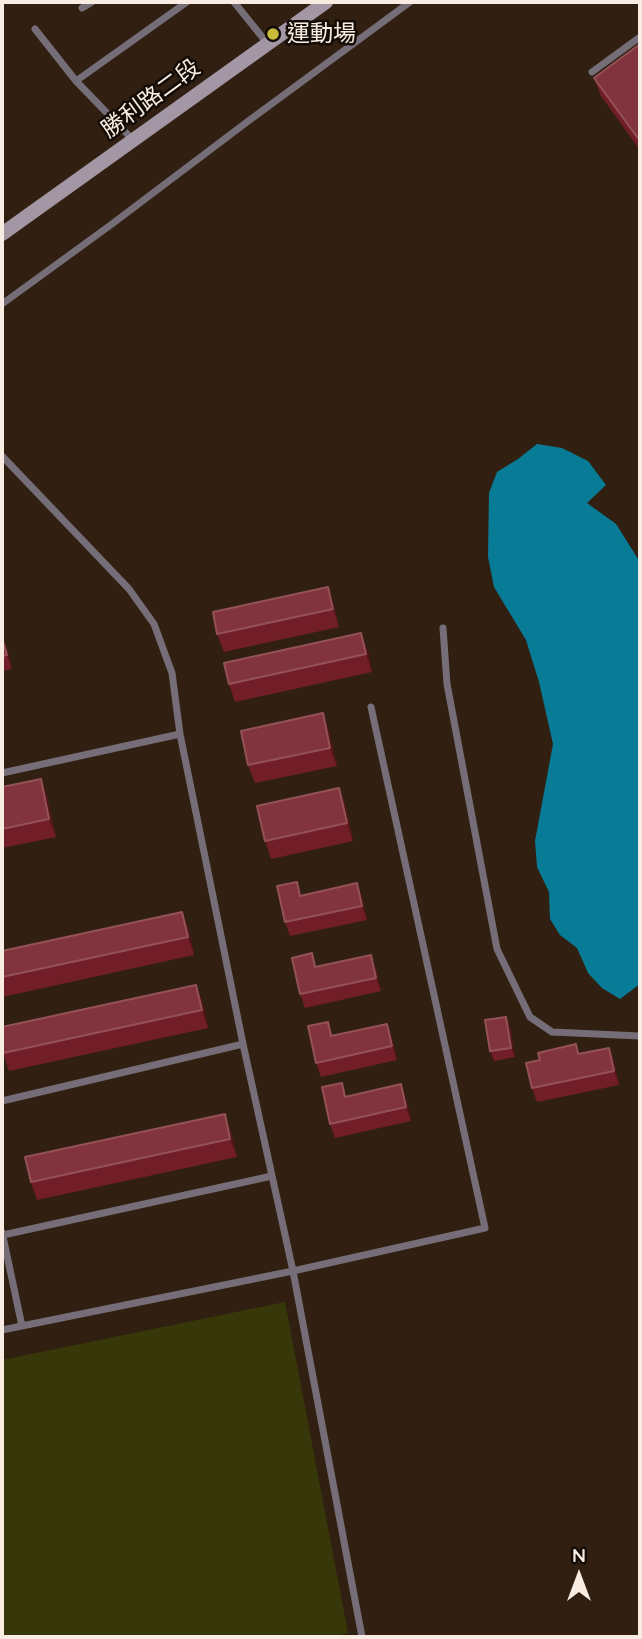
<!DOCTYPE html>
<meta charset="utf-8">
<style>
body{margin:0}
#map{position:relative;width:642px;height:1639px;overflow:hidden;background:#312011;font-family:Quicksand,sans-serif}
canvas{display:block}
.frame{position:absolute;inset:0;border:4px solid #f9ede3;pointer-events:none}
.north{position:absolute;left:544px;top:1541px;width:70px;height:70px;-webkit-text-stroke:5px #130c06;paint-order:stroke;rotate:0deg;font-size:19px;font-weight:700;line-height:28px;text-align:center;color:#f9ede3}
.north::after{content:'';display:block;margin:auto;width:24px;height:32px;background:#f9ede3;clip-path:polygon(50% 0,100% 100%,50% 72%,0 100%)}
</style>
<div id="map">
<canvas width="642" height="1639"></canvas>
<div class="frame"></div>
<div class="north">N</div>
</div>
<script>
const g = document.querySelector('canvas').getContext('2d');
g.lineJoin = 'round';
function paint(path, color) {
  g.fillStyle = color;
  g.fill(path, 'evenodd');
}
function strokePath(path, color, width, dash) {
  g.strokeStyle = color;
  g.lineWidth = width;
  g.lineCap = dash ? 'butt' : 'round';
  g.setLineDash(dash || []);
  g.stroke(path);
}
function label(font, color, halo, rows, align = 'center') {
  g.font = font + ' Quicksand,"Noto Sans TC",sans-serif';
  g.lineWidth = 5;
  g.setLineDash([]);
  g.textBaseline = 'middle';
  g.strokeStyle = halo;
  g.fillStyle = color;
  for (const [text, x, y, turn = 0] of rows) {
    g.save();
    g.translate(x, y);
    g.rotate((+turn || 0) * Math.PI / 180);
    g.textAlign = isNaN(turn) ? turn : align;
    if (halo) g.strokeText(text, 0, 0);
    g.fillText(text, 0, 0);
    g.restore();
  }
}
const green = new Path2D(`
 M285,1302L348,1633L331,1637H2V1360Z`);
const water = new Path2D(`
 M537,444L562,448L588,461L606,485L587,503L616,524L640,562V984L620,999L602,988L588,973L577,948L560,935L550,919L549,892L537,867L535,841L553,744L539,682L526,640L494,587L488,557L489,493L497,472L518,459Z`);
const service = new Path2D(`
 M234,2L267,43
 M82,8L92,2
 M35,29L76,81L133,140
 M592,72L640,37
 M76,81L187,2
 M2,304L112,224L247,122L410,2
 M2,456L129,589L154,624L172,673L180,734L243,1044L293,1271L362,1637
 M443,628L447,684L497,949L530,1017L552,1032L640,1036
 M2,773L180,734
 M2,1101L243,1044
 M2,1232L22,1326
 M3,1235L272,1176
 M2,1330L293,1271L485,1228L371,707`);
const secondary = new Path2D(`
 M2,234L326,2`);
const wall = new Path2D(`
 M640,44V150L601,96L594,78Z
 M334,606L339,627L224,652L217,634Z
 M2,638L8,652L12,669L2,671Z
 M368,651L372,672L235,702L229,684Z
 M329,731L337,766L255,783L248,765Z
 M41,779L47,797L56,837L2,848V787Z
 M339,788L346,807L353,841L271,859L265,841Z
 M302,895L362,897L367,920L290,936L285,922Z
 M182,912L189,930L194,955L2,997V951Z
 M317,967L376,969L381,991L305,1008L300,994Z
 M196,985L203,1004L208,1028L9,1071L3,1053Z
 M328,1022L333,1036L392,1038L397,1060L321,1077L316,1063Z
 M510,1026L515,1057L494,1061L490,1051Z
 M576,1044L579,1054L609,1048L614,1061L619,1085L537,1102L532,1088L540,1060Z
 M347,1096L406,1098L411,1121L335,1138L330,1124Z
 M225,1114L231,1132L237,1157L37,1200L31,1182Z`);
const shadedWall = new Path2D(`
 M328,587L334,606L339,627L333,609Z
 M361,633L368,651L372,672L366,654Z
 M3,638L8,652L12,669L7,655Z
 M323,713L329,731L337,766L330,748Z
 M41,779L47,797L56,837L49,819Z
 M339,788L346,807L353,841L347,823Z
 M357,883L362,897L367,920L362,906Z
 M182,912L189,930L194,955L188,937Z
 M371,955L376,969L381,991L376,978Z
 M196,985L203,1004L208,1028L202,1010Z
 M506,1017L510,1026L515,1057L511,1048Z
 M387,1024L392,1038L397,1060L392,1046Z
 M609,1048L614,1061L619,1085L614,1071Z
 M401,1084L406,1098L411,1121L406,1107Z
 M225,1114L231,1132L237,1157L230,1139Z`);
const building = new Path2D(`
 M640,44V141L594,78Z
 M328,587L333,609L217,634L213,612Z
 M361,633L366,654L229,684L224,663Z
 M2,638L7,655L2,656Z
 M323,713L330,748L248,765L241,731Z
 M41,779L49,819L2,829V787Z
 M339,788L347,823L265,841L257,806Z
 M297,882L300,896L357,883L362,906L285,922L277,886Z
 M182,912L188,937L2,977V951Z
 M312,953L315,967L371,955L376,978L300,994L292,958Z
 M196,985L202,1010L3,1053L2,1027Z
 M506,1017L511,1048L490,1051L485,1020Z
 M328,1022L331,1036L387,1024L392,1046L316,1063L308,1026Z
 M576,1044L578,1054L609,1048L614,1071L532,1088L526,1063L540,1060L538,1053Z
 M342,1083L345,1097L401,1084L406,1107L330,1124L322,1087Z
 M225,1114L230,1139L31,1182L25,1157Z`);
const markers = [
 [273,34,7,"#caba3a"]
];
const poiNames = [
 ["運動場",287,34]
];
const streetNames = [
 ["勝利路二段",151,99,-36]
];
paint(green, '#373809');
paint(water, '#087c97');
strokePath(service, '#756d77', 7);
strokePath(secondary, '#a397a6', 14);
paint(wall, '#721e29');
paint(shadedWall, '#521517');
paint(building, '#81343d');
strokePath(building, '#945157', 2);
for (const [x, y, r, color] of markers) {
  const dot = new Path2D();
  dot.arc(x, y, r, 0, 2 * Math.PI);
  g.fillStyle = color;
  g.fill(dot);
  strokePath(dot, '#130c06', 2.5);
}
label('23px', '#f9ede3', '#130c06', poiNames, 'left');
label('23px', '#f9ede3', '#130c06', streetNames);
</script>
